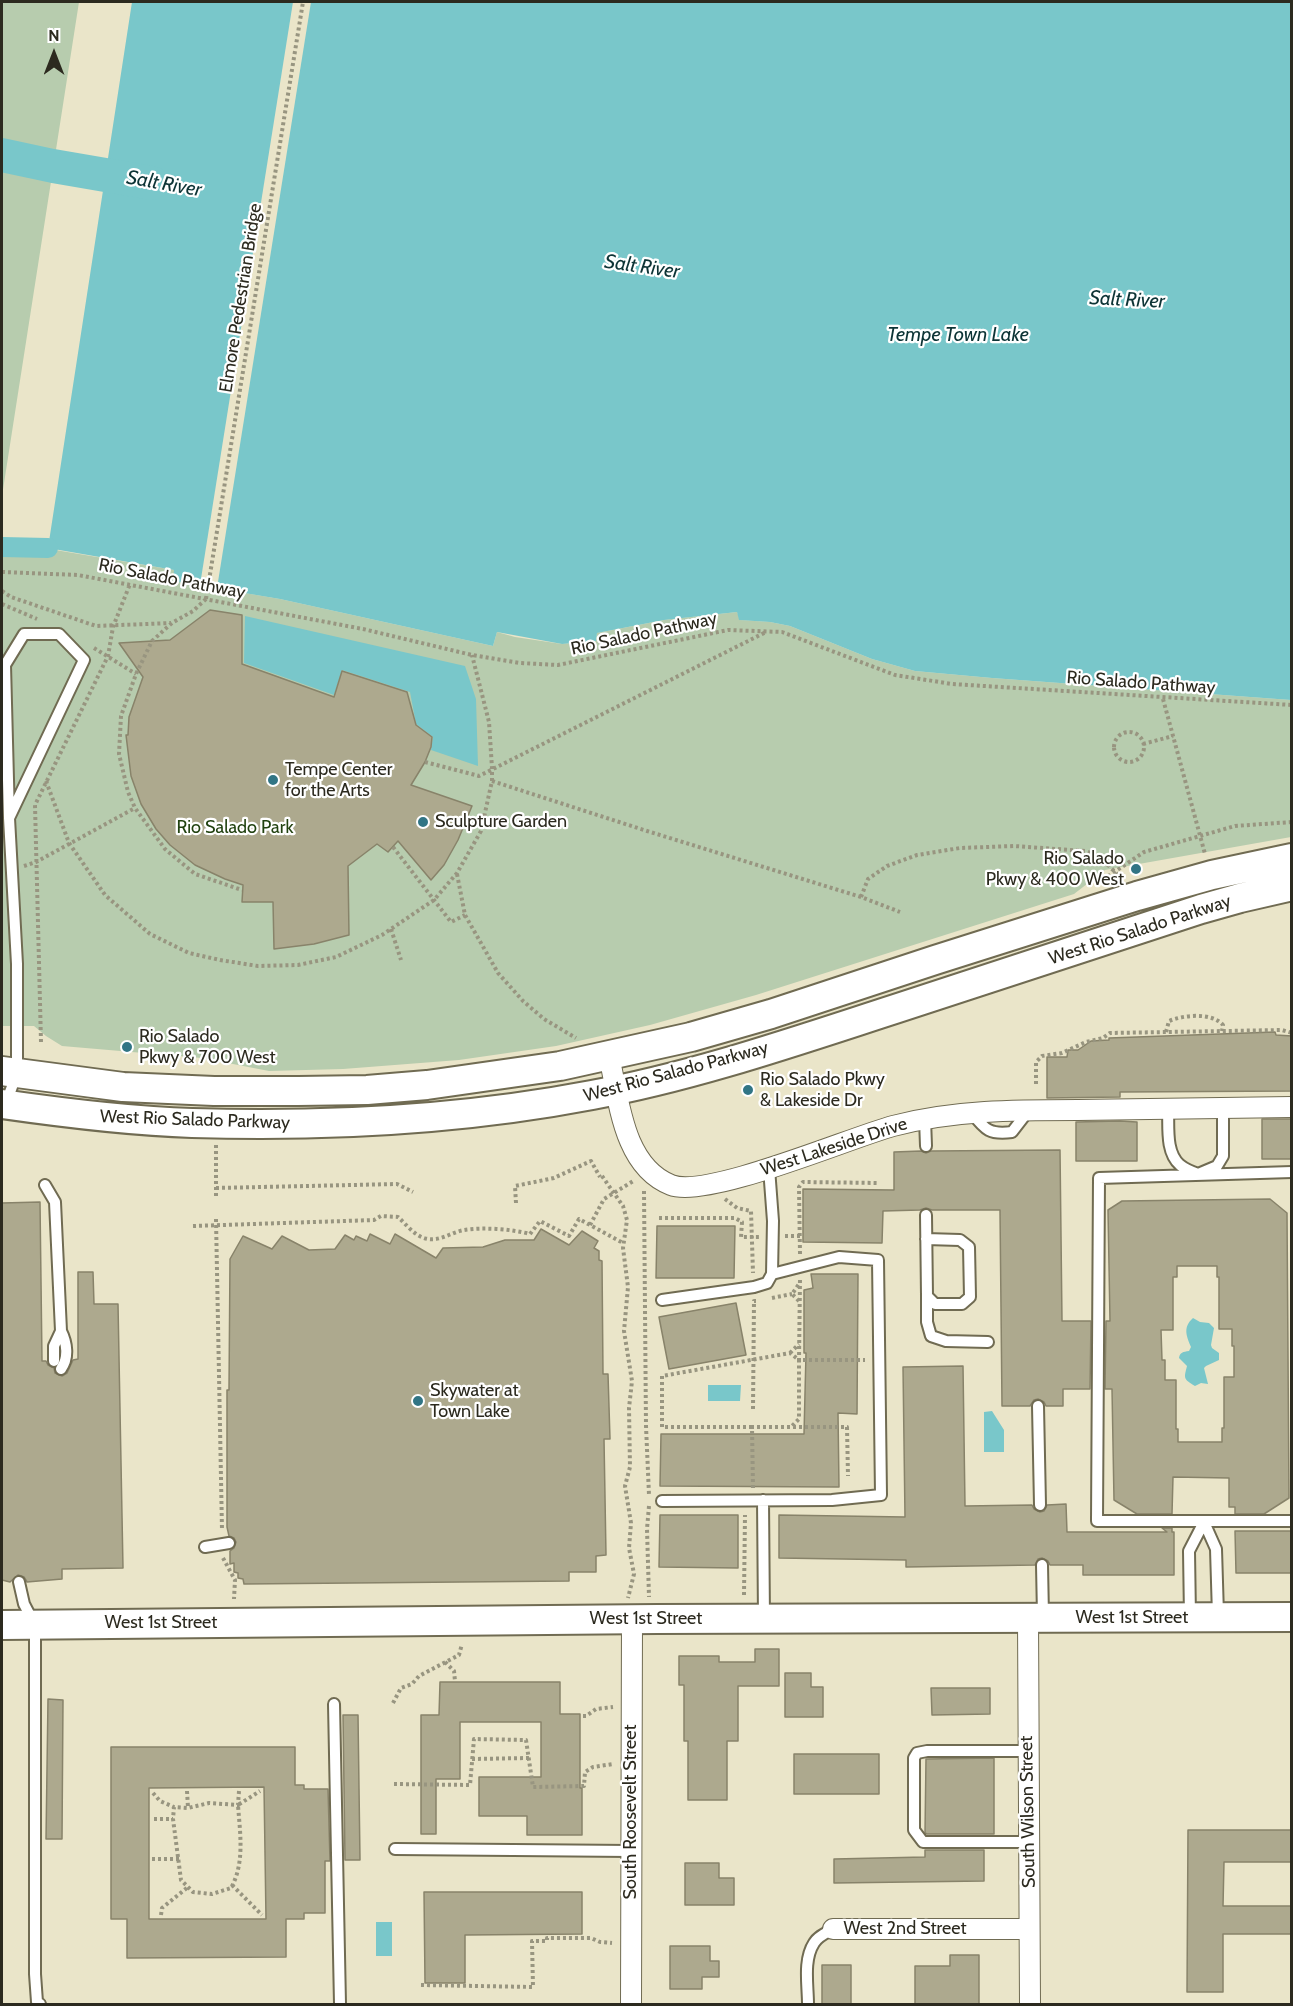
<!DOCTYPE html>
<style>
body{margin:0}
#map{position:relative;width:1293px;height:2006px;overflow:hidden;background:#eae5c9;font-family:Cabin,sans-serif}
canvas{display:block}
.frame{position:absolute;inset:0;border:3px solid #2c2a1f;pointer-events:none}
.north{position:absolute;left:24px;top:24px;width:60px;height:60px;-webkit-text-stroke:4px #fff;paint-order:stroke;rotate:0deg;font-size:16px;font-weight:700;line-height:24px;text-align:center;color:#2c2a1f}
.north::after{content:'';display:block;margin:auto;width:21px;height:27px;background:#2c2a1f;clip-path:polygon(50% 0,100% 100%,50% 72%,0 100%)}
</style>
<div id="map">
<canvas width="1293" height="2006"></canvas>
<div class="frame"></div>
<div class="north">N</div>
</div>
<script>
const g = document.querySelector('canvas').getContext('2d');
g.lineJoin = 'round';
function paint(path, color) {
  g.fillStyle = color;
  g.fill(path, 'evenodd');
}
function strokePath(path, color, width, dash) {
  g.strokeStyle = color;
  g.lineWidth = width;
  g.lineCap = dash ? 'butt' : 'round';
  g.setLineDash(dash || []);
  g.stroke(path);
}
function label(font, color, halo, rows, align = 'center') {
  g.font = font + ' Cabin,sans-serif';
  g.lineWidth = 4.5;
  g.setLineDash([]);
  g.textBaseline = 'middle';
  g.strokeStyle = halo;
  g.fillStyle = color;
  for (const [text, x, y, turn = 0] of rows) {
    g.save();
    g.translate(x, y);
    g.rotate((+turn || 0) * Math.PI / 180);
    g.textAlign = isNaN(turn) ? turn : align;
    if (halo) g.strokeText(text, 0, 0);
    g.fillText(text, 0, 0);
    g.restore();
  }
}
const green = new Path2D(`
 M2,2H79L2,496Z
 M2,541L174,570V581L280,599L493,646L497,632L515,637L562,644L596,641L597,633L664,620L737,612L740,620L770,622L790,626L872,659L915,671L992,678L1291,700V837L1105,870L1074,894L756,995L650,1025L556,1046L459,1060L343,1069L269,1071L202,1058L62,1046L46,1036L34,1026H2Z`);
const water = new Path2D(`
 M132,2H1291V700L992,678L915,671L872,659L790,626L770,622L739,620L737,612L664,620L597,633L596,641L562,644L497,632L493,646L280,599L173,581L174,570L48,548Z
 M245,616L465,666L476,699L478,766L431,750L433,737L416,724L410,692L342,670L334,695L244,663Z
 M1193,1318L1200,1322L1209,1323L1214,1328L1211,1345L1212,1348L1219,1353V1360L1206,1366L1204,1368L1208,1384L1201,1383L1195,1386C1183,1379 1184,1378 1187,1366L1179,1358C1180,1352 1183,1352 1189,1351L1191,1347C1186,1335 1183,1327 1193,1318Z
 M708,1385H741L740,1401H708Z
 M992,1411L1004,1430V1452H984V1412Z
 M376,1922H392V1956H376Z`);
const pier = new Path2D(`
 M293,2H311L217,588L200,585Z`);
const canal = new Path2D(`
 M2,547L48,548`);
const river = new Path2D(`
 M2,155L53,166L152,183`);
const building = new Path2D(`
 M210,610L242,615V664L334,697L342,671L407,692L416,725L432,737L431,747L425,762L411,785L472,806L458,840L444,865L431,880L398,841L388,852L377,844L348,866L349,935L314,944L274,949L273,902H242L243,885L225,879L195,865L170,845L156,829L141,804L131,776L126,735H128L129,717L143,677L119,643L170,640Z
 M1275,1032L1276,1035L1292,1036V1091L1120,1092V1097L1047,1098V1057H1067L1068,1050H1078L1091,1041L1109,1040V1038Z
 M1262,1119H1292V1159H1262Z
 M1120,1121L1137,1122V1161H1076V1122Z
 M1060,1150L1062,1321H1091L1090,1389H1063V1406H1046L1044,1402L1038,1399L1034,1400L1030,1406H1002L1000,1210H932L926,1208L920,1210L883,1211L882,1243L803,1242V1189L894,1190V1152L921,1151L926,1153L931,1151Z
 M1270,1199L1287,1213L1289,1498L1264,1514H1235V1507H1229V1478L1173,1477L1172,1514H1137L1114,1500L1112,1389H1105L1106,1321H1110L1108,1210L1122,1201ZM1177,1266H1217V1277H1219V1329H1232V1346H1234V1377H1224V1428H1222V1442H1178V1429H1176V1380H1165V1360H1162L1161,1330H1173V1277H1177Z
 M40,1202L42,1361H46L48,1365L54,1368L55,1373L62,1376L67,1373L73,1360L78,1359V1272H93L94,1304H118L123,1568L62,1569V1579L27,1582L24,1577L18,1575L10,1582L2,1580V1203Z
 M657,1226H735L734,1278H656Z
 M541,1229L569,1245L582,1231L598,1241L594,1248L599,1251V1260L602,1261L603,1374H608L610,1439H604L606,1555L596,1556V1572H569V1581L244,1584L243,1579L238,1578V1573L234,1572V1563L230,1564V1551L234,1548L236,1542L234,1538L229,1536L227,1527V1390H229L230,1259L243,1236L272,1249L282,1236L309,1250L335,1249L345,1235L354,1240L356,1236L367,1241L370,1234L390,1244L395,1234L436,1258L443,1248L483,1247L505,1240H534Z
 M811,1274H858L857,1414L838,1413L839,1487L660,1486L661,1434H804L806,1353H804V1290L813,1288Z
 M736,1303L746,1355L669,1369L659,1317Z
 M963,1366L965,1506L1032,1505L1034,1509L1040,1512L1044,1511L1047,1505L1066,1504L1067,1532H1167L1162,1528H1172V1532H1174V1575H1083V1565H1050L1048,1561L1042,1558L1038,1559L1035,1565L906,1567V1560L779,1558V1515L905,1517L903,1367Z
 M660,1515H738V1568L659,1567Z
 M1235,1531H1292V1573H1236Z
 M755,1649H779V1686H738V1741H727V1800H688V1741H684V1685H679V1656H719V1662H755Z
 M785,1673H811V1687H823V1717H785Z
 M440,1682H560V1714H580V1788H582V1835H527V1816H479V1777H541V1722H460V1779H436V1834H421V1715H439Z
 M931,1688H990V1714L932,1715Z
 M48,1699L63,1700L62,1839H46Z
 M343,1715H358L360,1860H345Z
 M111,1747H295V1785H304V1789H328L330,1861H325V1913H304V1919H286V1957L127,1958V1919H111ZM264,1787L266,1919H149V1788Z
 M794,1754H879V1794H794Z
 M994,1758V1834H927L925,1833L926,1759Z
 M1188,1830H1292V1862H1224L1223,1906H1292V1934H1223V1992H1187Z
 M925,1850H984V1881L834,1883V1859L925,1857Z
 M685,1863H719V1878H734V1905H685Z
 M424,1892H582V1934L465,1935V1983H425Z
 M670,1946H710V1961H719V1977H702V1989H670Z
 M950,1955H979V2004H915V1966H950Z
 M822,1965H851V2004H822Z`);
const path = new Path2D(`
 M2,572L78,575L363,629L472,655L520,663L558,665L728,630L782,632L895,675L952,684L1292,705
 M2,591L11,597L96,626L171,623
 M206,599L303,2
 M206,599L193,611L172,623L152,641L136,674L121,716L119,754L128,792L135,808L165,849L195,874L242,890
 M2,604L37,619
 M94,648L136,674
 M1163,699L1205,854
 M1114 747a15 15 0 1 1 30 0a15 15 0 1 1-30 0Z
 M1143,744L1173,736
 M425,762L479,776L766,632
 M46,781L69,843L105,895L150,934L189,953L220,960L258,966L298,965L336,957L382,935L434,900L457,873L481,831L492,781V768L489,722L472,655
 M492,781L647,831L861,897L900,912
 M393,847L451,922L465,915
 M24,866L36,862L135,808
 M457,874L465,915L498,973L523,1001L544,1019L576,1038
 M1098,883L1144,852L1235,826L1292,822
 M861,897L868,879L887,866L917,855L960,848L1014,846L1085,851L1099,856L1121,878
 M391,929L401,960
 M1166,1032L1169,1021C1183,1015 1212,1012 1223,1025L1222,1031
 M41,1042L35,805L108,656L113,627L130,584
 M1036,1084V1062L1042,1056L1062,1053L1086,1042L1103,1038L1110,1033L1282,1030L1292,1033
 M216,1145V1196
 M602,1176L623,1206L627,1220L623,1248L628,1287L624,1331L632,1381L629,1408L630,1467L625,1486L631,1523L629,1548L634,1574L628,1598
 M216,1188L397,1184L413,1192
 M644,1191L646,1426L649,1495
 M725,1199L737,1208L751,1211L753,1273
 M516,1203L515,1186L554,1178L591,1161L600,1177
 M659,1218H735L742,1222L741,1237H760
 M216,1219L222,1530
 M590,1225L604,1199L635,1180
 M193,1226L374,1220L381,1216L398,1217C407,1225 415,1237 428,1239C441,1241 452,1232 464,1230C483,1227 512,1229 530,1234L540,1221L569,1236L579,1219L623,1243
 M785,1236H800
 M800,1254L799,1187L803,1182L878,1183
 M800,1280L799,1360H865
 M772,1298L792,1294
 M799,1301L792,1294L799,1284
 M790,1353L799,1344
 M753,1409L754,1301H756
 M752,1427H662V1376L790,1353L799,1360V1419L791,1427
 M753,1488L752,1427H847L848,1476
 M649,1506L647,1529L649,1597
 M223,1558L235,1580L234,1599
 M744,1595L745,1515
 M445,1662L454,1671L455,1681
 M393,1703L401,1688L412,1684L419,1676L459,1655L462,1644
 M583,1716H586L596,1709L613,1707
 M472,1759L529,1758
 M394,1784L470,1785L474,1739L526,1740L533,1787L584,1786L585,1772L593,1767L613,1764
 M187,1791L188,1808
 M239,1791L238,1805L209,1803L188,1808L174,1807L173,1819L181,1880L193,1892L212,1894L231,1888C245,1863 240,1833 238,1805L260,1791
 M153,1793L160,1801L174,1807
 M154,1819H173
 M152,1859H179
 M232,1885L262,1915
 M161,1915L162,1908L188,1887
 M421,1985L533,1987L532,1941H547V1938H591L600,1942L612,1943`);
const lane = new Path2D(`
 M6,1103L17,1073V964L9,818L5,665L24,634H59L84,660L9,818
 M1168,1108C1169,1126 1165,1152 1180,1165C1185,1169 1192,1172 1198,1174L1217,1166L1223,1156V1108
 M972,1113C985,1130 990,1135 1012,1132L1029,1110
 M925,1119L926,1146
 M1292,1172L1099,1178L1097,1521H1292
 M45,1185L55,1202L61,1331C67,1343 69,1358 61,1369
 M926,1215L927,1296L935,1304H962L970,1297L969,1247L960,1240L926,1239
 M927,1296V1322L931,1336L946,1341L988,1342
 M662,1300L754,1287L767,1283L772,1274
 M54,1361V1346L61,1331
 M1038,1406L1040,1505
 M763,1500L764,1619
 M662,1501L832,1500L881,1495L878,1260L839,1257L772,1274L773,1221L769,1168
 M1204,1522L1216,1549L1218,1615
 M205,1547L229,1543
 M1042,1565L1043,1616
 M19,1582L24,1604L35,1625V1974L37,2002L40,2004
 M1190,1617L1189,1551L1204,1522
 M334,1704L340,2004
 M1028,1751H927L917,1753L914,1758V1830L923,1842H1029
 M395,1849L631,1851
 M808,2004C808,1985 803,1960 814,1943C818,1936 826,1933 833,1929`);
const street = new Path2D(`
 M609,1056C619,1100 623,1166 671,1185C707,1199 849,1138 893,1126C953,1110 1016,1110 1078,1110C1149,1109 1220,1108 1292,1107
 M1028,1619L1030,2004
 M833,1929H1029
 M631,2004L632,1620`);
const secondary = new Path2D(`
 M2,1071L123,1087L214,1091H298L367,1090L427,1085L560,1066L691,1037L771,1014L935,960L1137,896L1212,875L1292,858
 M2,1104C65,1113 128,1121 192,1123C326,1127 461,1120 592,1095C695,1076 796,1041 895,1009C997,975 1099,943 1201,909L1240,898L1292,886
 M2,1625L657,1619L1292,1617`);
const markers = [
 [273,780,6,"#317585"],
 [423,822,6,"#317585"],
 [1136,869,6,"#317585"],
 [127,1047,6,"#317585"],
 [748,1090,6,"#317585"],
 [418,1401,6,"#317585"]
];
const streetNames = [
 ["Elmore Pedestrian Bridge",241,298,-81],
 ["Rio Salado Pathway",172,579,11],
 ["Rio Salado Pathway",644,634,-12],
 ["Rio Salado Pathway",1141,683,4],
 ["West Rio Salado Parkway",1140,930,-18],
 ["West Rio Salado Parkway",676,1072,-15],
 ["West Rio Salado Parkway",195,1120,2],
 ["West Lakeside Drive",834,1147,-18],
 ["West 1st Street",1132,1618],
 ["West 1st Street",646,1619],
 ["West 1st Street",161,1623],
 ["South Roosevelt Street",631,1812,-90],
 ["South Wilson Street",1028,1812,-91],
 ["West 2nd Street",905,1929]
];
const poiNames = [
 ["Tempe Center",285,770],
 ["for the Arts",285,791],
 ["Sculpture Garden",435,822],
 ["Rio Salado",1124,859,"right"],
 ["Pkwy & 400 West",1124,880,"right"],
 ["Rio Salado",139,1037],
 ["Pkwy & 700 West",139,1058],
 ["Rio Salado Pkwy",760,1080],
 ["& Lakeside Dr",760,1101],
 ["Skywater at",430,1391],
 ["Town Lake",430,1412]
];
const parkNames = [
 ["Rio Salado Park",235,828]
];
const waterNames = [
 ["Salt River",164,184,10],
 ["Salt River",642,267,8],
 ["Salt River",1127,300,3],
 ["Tempe Town Lake",958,335]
];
paint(green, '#b7ccae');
paint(water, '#79c7ca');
paint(pier, '#eae5c9');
strokePath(canal, '#79c7ca', 20);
strokePath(river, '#79c7ca', 34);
paint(building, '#ada98e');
strokePath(building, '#88836a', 1.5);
strokePath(lane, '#706b52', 14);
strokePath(street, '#706b52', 22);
strokePath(secondary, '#706b52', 32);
strokePath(path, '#989580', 4, [3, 3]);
strokePath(lane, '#fff', 10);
strokePath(street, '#fff', 20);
strokePath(secondary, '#fff', 28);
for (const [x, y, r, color] of markers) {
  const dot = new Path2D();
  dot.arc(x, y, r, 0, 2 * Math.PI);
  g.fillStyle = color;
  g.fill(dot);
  strokePath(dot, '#fff', 2);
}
label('18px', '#2c2a1f', '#fff', streetNames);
label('18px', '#2c2a1f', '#fff', poiNames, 'left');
label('18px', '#214210', '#fff', parkNames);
label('italic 20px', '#0d3436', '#fff', waterNames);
</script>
